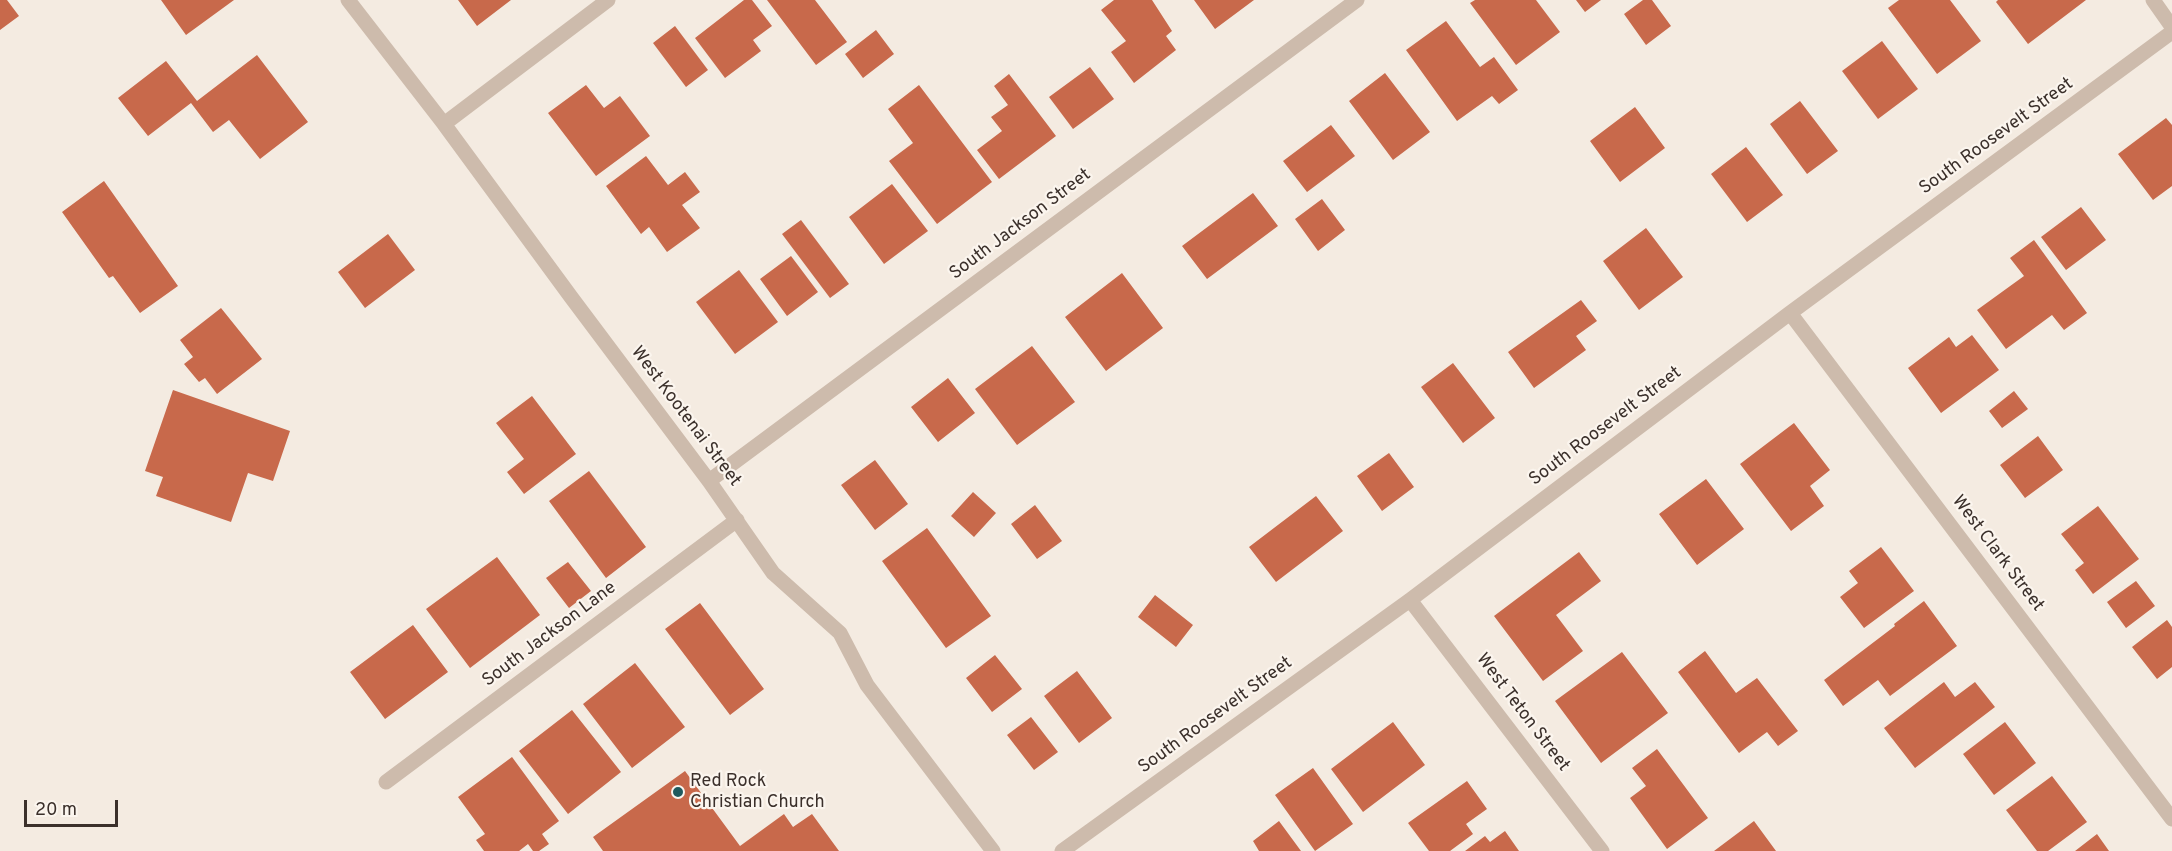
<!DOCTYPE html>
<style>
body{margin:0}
#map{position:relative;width:2172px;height:851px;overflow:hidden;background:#f4ebe1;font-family:Overpass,sans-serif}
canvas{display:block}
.scale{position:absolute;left:24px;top:800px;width:94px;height:27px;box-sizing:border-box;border:3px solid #3b302b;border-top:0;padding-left:8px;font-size:18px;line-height:21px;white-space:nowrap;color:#3b302b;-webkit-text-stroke:4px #fbf5ee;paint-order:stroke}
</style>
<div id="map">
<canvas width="2172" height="851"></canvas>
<div class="scale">20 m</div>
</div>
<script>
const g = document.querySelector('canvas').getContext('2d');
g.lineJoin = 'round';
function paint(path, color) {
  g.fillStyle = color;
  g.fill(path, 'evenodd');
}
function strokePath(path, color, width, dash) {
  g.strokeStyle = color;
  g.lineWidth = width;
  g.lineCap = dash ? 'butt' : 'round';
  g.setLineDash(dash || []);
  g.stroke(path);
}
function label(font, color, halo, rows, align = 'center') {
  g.font = font + ' Overpass,sans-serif';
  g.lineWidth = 4.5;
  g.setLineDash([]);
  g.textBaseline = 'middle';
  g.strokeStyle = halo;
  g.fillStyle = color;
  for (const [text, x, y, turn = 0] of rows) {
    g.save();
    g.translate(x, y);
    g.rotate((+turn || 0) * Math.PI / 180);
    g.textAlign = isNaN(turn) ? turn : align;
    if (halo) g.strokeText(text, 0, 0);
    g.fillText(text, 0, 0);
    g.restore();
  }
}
const building = new Path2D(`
 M0,0H7L19,16L0,30Z
 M161,0H234L186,35Z
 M458,0H511L477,26Z
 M744,0H752L772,26L753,40L761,51L725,78L695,38Z
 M767,0H815L847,42L816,65Z
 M1114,0H1152L1172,31L1166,36L1176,50L1134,83L1111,52L1126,41L1101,10Z
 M1194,0H1254L1215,29Z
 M1475,0H1536L1560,32L1516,65L1470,3Z
 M1576,0H1601L1585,12Z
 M1643,0H1652L1671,26L1646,45L1624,14Z
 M1899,0H1950L1981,41L1937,74L1888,8Z
 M1998,0H2086L2028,44L1996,2Z
 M1446,21L1480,67L1494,57L1518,90L1499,104L1492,96L1457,121L1406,50Z
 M675,26L708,70L686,87L653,43Z
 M876,30L894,54L863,78L845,54Z
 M1882,41L1918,89L1878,119L1842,71Z
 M257,55L308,122L260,159L229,120L213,132L191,103L148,136L118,98L166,61L197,101Z
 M1090,67L1114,99L1073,129L1049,97Z
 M1385,73L1430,132L1393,160L1349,101Z
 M1009,74L1056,136L999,179L977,150L1002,131L991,117L1008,105L994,86Z
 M586,85L604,108L620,96L650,136L596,176L548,113Z
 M919,85L992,182L937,224L889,161L913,143L888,109Z
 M1800,101L1838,151L1807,174L1770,124Z
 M1635,107L1665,148L1620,182L1590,141Z
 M2166,118L2172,125V186L2153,200L2118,154Z
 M1331,125L1355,156L1307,192L1283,161Z
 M1746,147L1783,195L1747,222L1711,174Z
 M646,156L668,185L685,172L700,192L682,205L700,228L667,252L649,227L641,234L606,186Z
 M104,181L178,286L140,313L113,276L109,278L62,212Z
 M892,184L928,231L884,264L849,217Z
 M1253,193L1278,226L1207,279L1182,246Z
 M1322,199L1345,230L1318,251L1295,219Z
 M2081,207L2106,240L2066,270L2041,237Z
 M801,220L849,284L830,298L782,234Z
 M1646,228L1683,277L1639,310L1603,261Z
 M388,234L415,270L365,308L338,272Z
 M2034,240L2087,313L2064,330L2052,315L2006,349L1977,310L2024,276L2010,258Z
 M791,256L818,292L787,316L760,279Z
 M739,270L778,322L735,354L696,302Z
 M1122,273L1163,328L1106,371L1065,317Z
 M1581,300L1597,321L1576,336L1586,350L1534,388L1508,352Z
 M221,308L262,359L217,394L205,378L199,382L184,364L193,357L180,340Z
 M1972,335L1999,370L1941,413L1908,368L1949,337L1956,347Z
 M1032,346L1075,402L1017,445L975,389Z
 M1453,363L1495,418L1463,443L1421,387Z
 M948,378L975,413L938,442L911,407Z
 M173,390L290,431L273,481L248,473L231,522L156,496L163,477L145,471Z
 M2014,391L2028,409L2002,428L1989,411Z
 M532,396L576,454L524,494L507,472L524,459L496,423Z
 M1794,423L1830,470L1810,486L1824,506L1791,531L1740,464Z
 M2038,436L2063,470L2025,498L2000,465Z
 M1389,453L1414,487L1382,511L1357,476Z
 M875,460L908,504L875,530L841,485Z
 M589,471L646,547L606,578L549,501Z
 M1706,479L1744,529L1697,565L1659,514Z
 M973,492L996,513L974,537L951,516Z
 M1316,496L1343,531L1276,582L1249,547Z
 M1035,505L1062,541L1037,559L1011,524Z
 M2098,506L2139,559L2093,594L2075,570L2084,563L2061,534Z
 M927,528L991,616L946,648L882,561Z
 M1881,547L1914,591L1864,628L1840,597L1858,583L1849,571Z
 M1579,552L1601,581L1556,615L1583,651L1543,681L1494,616Z
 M497,557L540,615L470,668L426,609Z
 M568,562L591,591L569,608L546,578Z
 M2136,581L2155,606L2126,628L2107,602Z
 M1155,595L1193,625L1176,647L1138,617Z
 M1924,601L1957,646L1890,696L1878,680L1843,706L1824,680L1895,626L1894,624Z
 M700,603L764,689L730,715L665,629Z
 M2167,620L2172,627V667L2157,679L2132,647Z
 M413,625L448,672L385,719L350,672Z
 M1705,651L1736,693L1757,678L1798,731L1778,746L1767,732L1739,753L1678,672Z
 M1622,652L1668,713L1601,763L1555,701Z
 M995,655L1022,689L992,712L966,678Z
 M635,663L685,727L632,768L583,704Z
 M1077,671L1112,718L1079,743L1044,696Z
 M1944,682L1955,697L1975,682L1995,707L1915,768L1884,728Z
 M572,710L621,772L568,814L519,751Z
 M1031,717L1058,752L1034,770L1007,735Z
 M1393,722L1425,765L1363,812L1331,769Z
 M2005,722L2036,763L1994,795L1963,754Z
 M1657,749L1708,818L1667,849L1630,798L1646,786L1632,768Z
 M512,757L559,821L542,834L549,844L539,851H533L528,844L519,851H484L476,840L485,834L458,797Z
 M1313,768L1353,824L1315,851L1275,795Z
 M685,771L740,846L784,814L793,827L812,814L839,851H603L593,837Z
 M2052,776L2087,822L2048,851H2037L2006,810Z
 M1467,781L1487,809L1466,824L1473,834L1450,851H1429L1408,823Z
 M1279,821L1301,851H1259L1253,841Z
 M1754,821L1776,851H1714Z
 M1505,831L1519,851H1465L1485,836L1490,842Z
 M2097,834L2109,851H2075Z`);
const minor = new Path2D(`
 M348,0L444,124L571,297L709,481L773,573L840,633L867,685L993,851
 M2153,0L2172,27
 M444,124L608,0
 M1790,313L2172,819
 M709,481L1357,0
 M1410,600L1602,851
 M386,782L737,520
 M1062,851L1410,600L1790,313L2172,32`);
const markers = [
 [678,792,6,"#1f5a5e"]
];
const streetNames = [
 ["South Roosevelt Street",1997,137,-36],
 ["South Jackson Street",1021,225,-37],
 ["West Kootenai Street",685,417,53],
 ["South Roosevelt Street",1606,427,-37],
 ["West Clark Street",1997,554,53],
 ["South Jackson Lane",550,635,-37],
 ["West Teton Street",1522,713,53],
 ["South Roosevelt Street",1216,716,-36]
];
const poiNames = [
 ["Red Rock",690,782],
 ["Christian Church",690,803]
];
paint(building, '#c8694b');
strokePath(minor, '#cdbbac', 15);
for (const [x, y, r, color] of markers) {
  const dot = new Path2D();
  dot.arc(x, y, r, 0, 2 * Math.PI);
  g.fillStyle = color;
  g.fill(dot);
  strokePath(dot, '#fbf5ee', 2);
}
label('18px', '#3b302b', '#fbf5ee', streetNames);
label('18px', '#3b302b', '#fbf5ee', poiNames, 'left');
</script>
